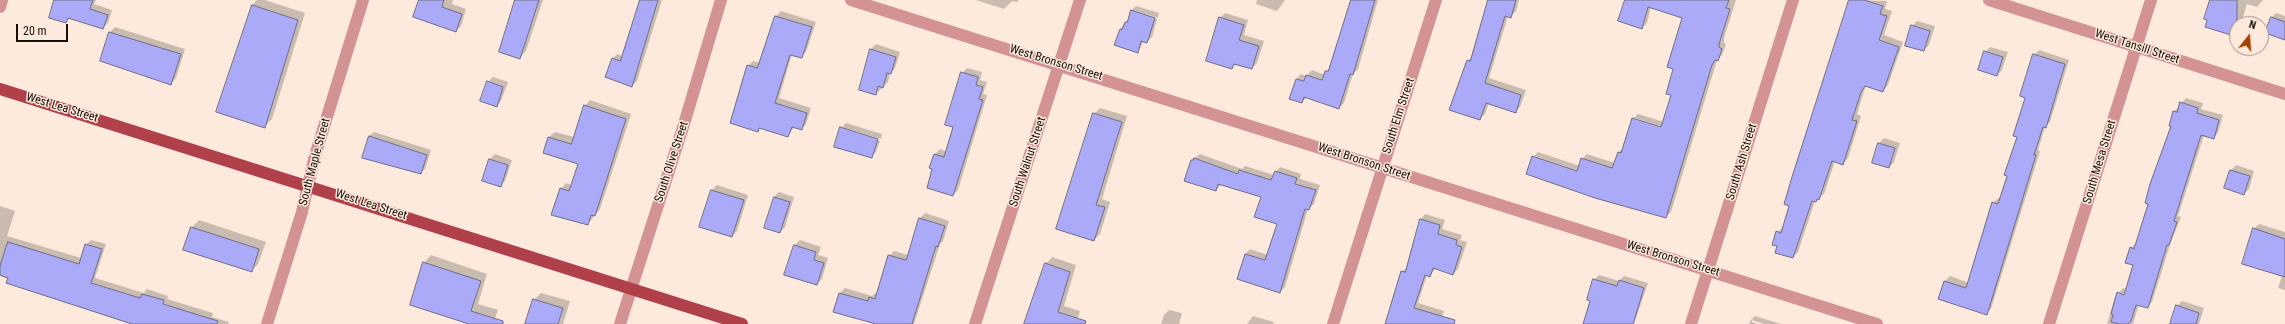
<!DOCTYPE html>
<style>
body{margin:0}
#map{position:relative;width:2285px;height:324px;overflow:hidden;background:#fdeadc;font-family:"Roboto Condensed",sans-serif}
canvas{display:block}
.north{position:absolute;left:2229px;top:16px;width:40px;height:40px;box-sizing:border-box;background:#fdeadc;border:1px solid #a19287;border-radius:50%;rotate:17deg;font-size:11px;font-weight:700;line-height:16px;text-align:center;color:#160e08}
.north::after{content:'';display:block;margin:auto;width:14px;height:18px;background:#a34004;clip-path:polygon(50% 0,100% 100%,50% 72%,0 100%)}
.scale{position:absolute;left:16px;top:24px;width:52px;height:18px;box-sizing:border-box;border:2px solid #160e08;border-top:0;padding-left:5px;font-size:12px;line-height:14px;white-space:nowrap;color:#160e08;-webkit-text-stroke:3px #fdeadc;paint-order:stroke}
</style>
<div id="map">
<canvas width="2285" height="324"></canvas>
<div class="north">N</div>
<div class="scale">20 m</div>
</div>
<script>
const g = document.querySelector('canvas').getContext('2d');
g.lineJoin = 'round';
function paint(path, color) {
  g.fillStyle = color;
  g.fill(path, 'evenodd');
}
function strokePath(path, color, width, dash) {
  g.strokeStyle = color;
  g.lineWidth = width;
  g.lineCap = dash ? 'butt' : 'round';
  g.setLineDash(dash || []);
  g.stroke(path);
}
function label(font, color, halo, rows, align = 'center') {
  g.font = font + ' "Roboto Condensed",sans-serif';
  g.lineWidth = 3;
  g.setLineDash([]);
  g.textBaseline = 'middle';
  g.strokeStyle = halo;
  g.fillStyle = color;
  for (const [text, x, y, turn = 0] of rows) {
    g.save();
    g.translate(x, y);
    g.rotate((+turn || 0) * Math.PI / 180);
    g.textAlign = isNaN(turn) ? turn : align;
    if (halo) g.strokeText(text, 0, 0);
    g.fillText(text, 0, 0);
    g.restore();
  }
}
const shadow = new Path2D(`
 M56,0H96L94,4L112,10L108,23L103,28L70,18L66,22Z
 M257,0H265L305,13L272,119L265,126L217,111L252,5Z
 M420,0H453L452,4L466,9L461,26L456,31Z
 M516,0H543L526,51L520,57Z
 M641,0H662L637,81L632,86L612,59L617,54L623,56Z
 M976,0H1019L1017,2L1012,1L1004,9Z
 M1257,0H1285L1277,11L1256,4Z
 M1352,0H1378L1358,69L1353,74L1344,103L1339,108L1307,97L1302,102L1296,79L1301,74L1306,76L1312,70L1325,75L1330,67Z
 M1489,0H1519L1516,11L1511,16H1508L1489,78L1526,90L1520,107L1515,112L1489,103L1485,114L1480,119L1468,61L1473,55Z
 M1625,0H1736L1724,38V43L1726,44L1722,55L1717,60L1671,212L1666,217L1527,174L1533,157L1538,152L1580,166L1582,159L1587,154L1615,163L1619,152L1624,147L1633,119L1638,114L1664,122L1672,95L1667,93L1675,69L1668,67L1684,17L1651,7L1647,23L1642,28L1619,21ZM1635,118L1666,128L1665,130L1635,120ZM1534,156L1582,172V173L1534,158Z
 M1850,0L1887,1L1885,9L1892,11L1884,35L1903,42L1888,85L1883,91L1866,85L1857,114L1861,116L1848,158L1843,164L1835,161L1824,194L1815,201L1798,252L1793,257L1778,246L1777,232L1784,227Z
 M2211,0H2263L2257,7L2247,4L2241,24H2237V32L2234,35Z
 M1136,6L1159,13L1158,18L1133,10V12L1157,19L1152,37L1147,42L1144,41L1138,52L1115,45L1120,29L1129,19L1131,11Z
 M781,11L816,22L806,52L801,57L792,54L779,98L811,108L806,124L801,129L794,127L788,136L761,127L758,131L748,66L753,61L760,63L776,16Z
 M1225,13L1248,20L1244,35L1264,41L1257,63L1252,68L1236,63L1232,68L1220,18Z
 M2276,13L2285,16V39L2271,18Z
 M1917,21L1935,26L1929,45L1924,50L1912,26Z
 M115,27L185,49L176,78L171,83L101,60L110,32Z
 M876,44L900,52L895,68L890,74L888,82L876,94L871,49Z
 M1990,47L2008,52L2002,70L1997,75L1985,52Z
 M2039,50L2069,60L2050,122L2045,127L2038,150L2040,151L1991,309L1986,313L1940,298L1945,281L1950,276L1969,283L1993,203L1998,198L2001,199L2018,136L2034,55Z
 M967,68L982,72L980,80L987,82L983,94L987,95L958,190L953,195L934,169L935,154L940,149L947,152L954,127L962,73Z
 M493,77L508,82L501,101L496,106L488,82Z
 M2186,98L2203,103L2201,109L2223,115L2218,133L2213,138L2204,135L2178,216L2181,217L2171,242L2152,302L2147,307L2139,304L2133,324H2107L2115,297L2123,288L2127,289L2135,265L2130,248L2137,243L2172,126L2174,112Z
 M590,100L631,114L600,209L588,224L561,189L566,183L572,185L579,163L549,137L555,132L574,137L585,106Z
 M1100,108L1127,116L1102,199L1110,202L1100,234L1094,240V114Z
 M846,123L882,134L881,139L842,127V129L880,141L876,152L871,157L841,128Z
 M374,132L431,150L425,169L420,173L363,157L369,136Z
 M1884,138L1900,143L1894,162L1889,167L1873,162L1879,143Z
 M495,154L512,160L505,181L500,186L484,181L490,159Z
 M1200,154L1242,169L1245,166L1274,175L1280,167L1301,174L1300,179L1320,185L1314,204L1308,209L1285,287L1280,292L1245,254L1250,249L1268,255L1278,224L1262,196L1221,185L1216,190L1192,160Z
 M2236,165L2254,171L2249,189L2244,194L2231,170Z
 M717,185L748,195L737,231L732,236L701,226L712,190Z
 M779,192L794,197L785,227L780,232L774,197Z
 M0,206L15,211L7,236L81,258L86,245L91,240L106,244L95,278L144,293L147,289L168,296L167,299L213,313L212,317L229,322L228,324H135L0,276Z
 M925,213L949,221L943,241L940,244L914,324H877L834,311L840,293L845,288L872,296L875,293L877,294L889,256L894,251L908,255L920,218Z
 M1425,214L1445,220L1442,229L1462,235L1460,240L1467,242L1458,269L1453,274L1436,268L1430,276L1427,275L1418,303L1444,311L1440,324H1386L1402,272L1407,267L1421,219Z
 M199,220L266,242L258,264L251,271L184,250L192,227Z
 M2259,224L2285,232V290L2278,288L2282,276L2254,229Z
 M800,240L821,247L818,255L828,258L822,279L817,284L795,245Z
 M431,255L487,274L478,304L498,310L493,324H467L424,263Z
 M1052,257L1076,265L1064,306L1080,311L1076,324H1025L1046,264Z
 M1599,275L1619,281L1624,276L1648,283L1634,324H1584L1591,300L1594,280Z
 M541,293L570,301L563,324H526L534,300Z
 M2182,301L2204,308L2199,324H2171L2177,306Z
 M1169,310L1182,313L1179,324H1161L1164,315Z
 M1253,316L1274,322L1273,324H1247Z
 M1755,316L1781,324H1764L1752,320V322L1758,324H1749L1750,321Z`);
const building = new Path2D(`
 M54,0H93L90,9L108,15L103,29L68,18L66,23L49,18Z
 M419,0H444L442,7L462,14L456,32L413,17Z
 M515,0H539L520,59L499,52Z
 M640,0H658L632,87L605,77L612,58L620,61Z
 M1351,0H1375L1353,75L1350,74L1339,109L1304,97L1302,103L1289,99L1296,79L1304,81L1306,75L1322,80L1325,71H1328Z
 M1488,0H1516L1511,18L1505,16L1485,83L1521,95L1516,113L1486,103L1480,120L1449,110L1467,60L1470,61Z
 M1625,0H1729L1726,8L1730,9L1719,44V47L1722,49L1718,61L1715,60L1712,65L1666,218L1595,198L1526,174L1532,156L1577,171L1581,158L1612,168L1618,152L1621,153L1632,118L1661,127L1671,95L1666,94L1673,69L1667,67L1682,18L1648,7L1642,29L1618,21Z
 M1849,0H1864L1883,6L1880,14L1887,16L1879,40L1899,47L1883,92L1865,86L1861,92L1852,120L1857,121L1843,165L1832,161L1819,200L1817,199L1816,202L1812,201L1793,258L1775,253L1777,246L1772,245L1776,231L1781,233L1789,206L1784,204L1792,177Z
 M2210,0H2237V27L2234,36L2205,27L2207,20L2204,19Z
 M252,5L298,20L265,128L216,112Z
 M1131,10L1155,18L1147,43L1141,41L1138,53L1114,45L1120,29L1122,30L1125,22H1127Z
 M775,16L812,27L802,58L790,55L775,103L807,113L802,130L792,127L788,137L759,128L758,132L730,123L747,65L757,68Z
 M1219,17L1244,25L1239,40L1259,46L1252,69L1234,64L1232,69L1206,61Z
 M2271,17L2285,22V40L2265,33Z
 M1911,25L1930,31L1924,51L1905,46Z
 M109,32L181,54L171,85L100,61Z
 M870,49L896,57L891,74L887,73L883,88L878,86L876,95L859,90Z
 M1984,51L2003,57L1997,76L1978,70Z
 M2033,54L2065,64L2046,128L2043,127L2034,155H2036L1987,315L1938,299L1944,281L1966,288L1992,202L1998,204L2007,176L2004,175L2017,137L2013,136L2025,98L2020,96Z
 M961,72L978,77L976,85L983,87L979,99L983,100L953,196L927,188L932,169L929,168L934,154L944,157L953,127L945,125Z
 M487,81L503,87L497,107L480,101Z
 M2180,102L2198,108L2197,113L2219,120L2214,139L2201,135L2174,221L2177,222L2169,245H2167L2148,308L2136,305L2131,321L2128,324H2119L2111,322L2113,315L2111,314L2117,292L2124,295L2133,265L2125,263L2130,247L2134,249L2148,204L2145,203L2150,184L2171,126H2169L2173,111L2177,112Z
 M584,105L626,119L595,216L591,215L588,225L551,215L560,188L569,191L578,164L543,153L548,137L571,144Z
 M1093,113L1122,122L1096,205L1105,207L1094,241L1056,229Z
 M840,127L878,139L872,158L834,147Z
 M369,136L427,155L421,174L362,158Z
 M1878,143L1895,148L1889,168L1872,163Z
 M1194,158L1238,174L1239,170L1271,180L1275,171L1297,178L1295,184L1316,190L1309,210L1305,209L1280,293L1237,279L1245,254L1265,260L1277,224L1254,217L1261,197L1218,184L1216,191L1184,181L1191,160H1193Z
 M489,159L508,165L501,187L482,181Z
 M2230,170L2250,176L2244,195L2224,188Z
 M711,190L744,200L732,237L699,227Z
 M774,197L790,202L780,233L764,228Z
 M919,218L945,226L938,247L936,246L912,324H876L833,312L839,293L868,301L869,297L875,299L888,255L906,260Z
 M1420,219L1440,225L1438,234L1457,240L1456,245L1462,247L1453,275L1433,268L1430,277L1425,275L1414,308L1455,320L1454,324H1385L1401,271L1405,272Z
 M191,227L259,249L252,272L183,250Z
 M2253,228L2285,239V277L2242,264Z
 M8,242L79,264L85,244L102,249L91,283L140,298L142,294L164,300L163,304L218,321L217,324H132L6,283L8,278L0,275V266Z
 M794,245L816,252L814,260L824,263L817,285L784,275Z
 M423,262L481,281L471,311L503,321V324H469L410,305Z
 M1045,263L1070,272L1058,312L1086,321L1085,324H1024Z
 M1593,279L1617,286L1619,280L1644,288L1633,324H1583L1590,301L1587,300Z
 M533,299L563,308L558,324H525Z
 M2176,305L2199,313L2196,324H2170Z`);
const minor = new Path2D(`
 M851,0L1877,324
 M1989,0L2285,94
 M0,7L2,0
 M267,324L302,212L314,159L363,0
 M620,324L684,124L721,0
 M975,324L1080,0
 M1333,324L1436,0
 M1691,324L1793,0
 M2049,324L2151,0`);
const major = new Path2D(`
 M0,89L742,324`);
const streetNames = [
 ["West Tansill Street",2137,47,18],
 ["West Bronson Street",1056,63,17],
 ["West Lea Street",62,108,17],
 ["South Elm Street",1399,116,-72],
 ["South Maple Street",315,162,-75],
 ["South Olive Street",672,162,-72],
 ["South Walnut Street",1028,162,-72],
 ["West Bronson Street",1364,162,18],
 ["South Ash Street",1742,162,-73],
 ["South Mesa Street",2100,162,-73],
 ["West Lea Street",371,205,18],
 ["West Bronson Street",1673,259,17]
];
paint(shadow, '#0003');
paint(building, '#abaaf9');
strokePath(building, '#6d6d84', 1);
strokePath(minor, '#d39394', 12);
strokePath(major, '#b0404a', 12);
label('12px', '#160e08', '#fdeadc', streetNames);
</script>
